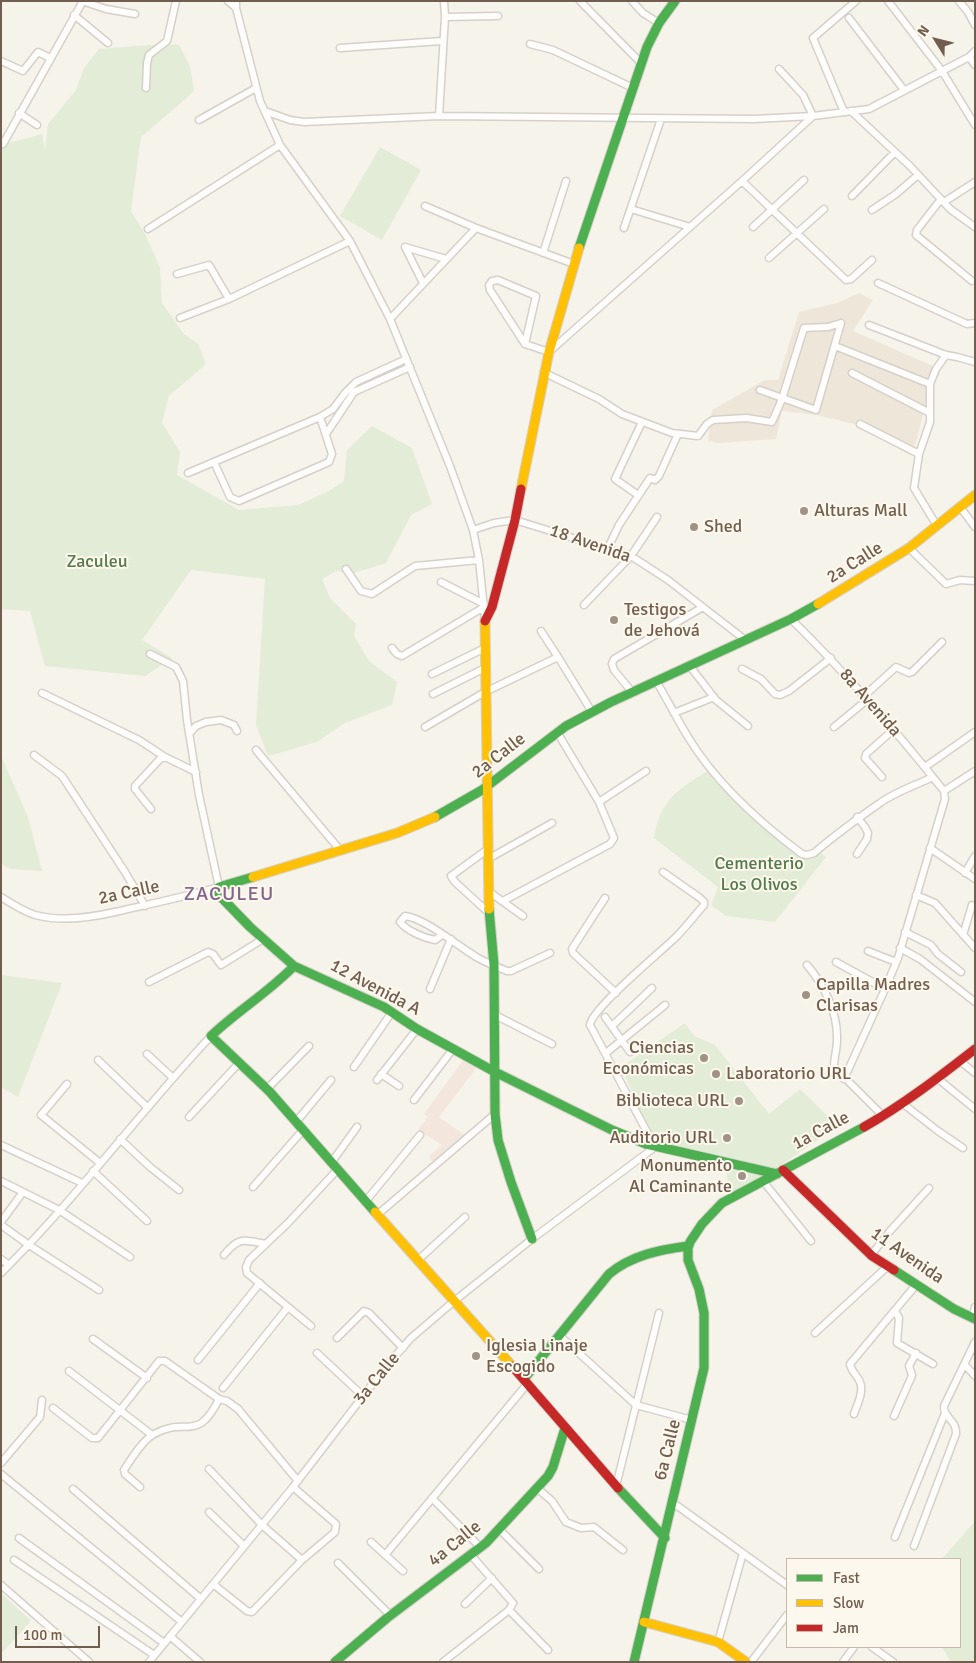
<!DOCTYPE html>
<meta charset="utf-8">
<style>
body{margin:0}
#map{position:relative;width:976px;height:1663px;overflow:hidden;background:#f6f3eb;font-family:Signika,sans-serif}
canvas{display:block}
.frame{position:absolute;inset:0;border:2px solid #725e4e;pointer-events:none}
.legend{position:absolute;left:786px;top:1558px;width:175px;height:90px;box-sizing:border-box;background:#fdf8ed;border:1px solid #c5baad;margin:0;padding:6px 9px;list-style:none;font-size:15px;color:#725e4e}
.legend li{display:flex;align-items:center;gap:10px;height:25px}
.legend b{width:25px;border:1px solid #c5baad}
.north{position:absolute;left:911px;top:15px;width:50px;height:50px;-webkit-text-stroke:4px #fdf8ed;paint-order:stroke;rotate:306deg;font-size:14px;font-weight:700;line-height:20px;text-align:center;color:#725e4e}
.north::after{content:'';display:block;margin:auto;width:18px;height:22px;background:#725e4e;clip-path:polygon(50% 0,100% 100%,50% 72%,0 100%)}
.scale{position:absolute;left:15px;top:1626px;width:85px;height:22px;box-sizing:border-box;border:2px solid #725e4e;border-top:0;padding-left:6px;font-size:15px;line-height:18px;white-space:nowrap;color:#725e4e;-webkit-text-stroke:4px #fdf8ed;paint-order:stroke}
</style>
<div id="map">
<canvas width="976" height="1663"></canvas>
<div class="frame"></div>
<ul class="legend">
<li><b style="height:6px;background:#4caf50"></b>Fast</li>
<li><b style="height:6px;background:#ffc107"></b>Slow</li>
<li><b style="height:6px;background:#c62828"></b>Jam</li>
</ul>
<div class="north">N</div>
<div class="scale">100 m</div>
</div>
<script>
const g = document.querySelector('canvas').getContext('2d');
g.lineJoin = 'round';
function paint(path, color) {
  g.fillStyle = color;
  g.fill(path, 'evenodd');
}
function strokePath(path, color, width, dash) {
  g.strokeStyle = color;
  g.lineWidth = width;
  g.lineCap = dash ? 'butt' : 'round';
  g.setLineDash(dash || []);
  g.stroke(path);
}
function label(font, color, halo, rows, align = 'center') {
  g.font = font + ' Signika,sans-serif';
  g.lineWidth = 4;
  g.setLineDash([]);
  g.textBaseline = 'middle';
  g.strokeStyle = halo;
  g.fillStyle = color;
  for (const [text, x, y, turn = 0] of rows) {
    g.save();
    g.translate(x, y);
    g.rotate((+turn || 0) * Math.PI / 180);
    g.textAlign = isNaN(turn) ? turn : align;
    if (halo) g.strokeText(text, 0, 0);
    g.fillText(text, 0, 0);
    g.restore();
  }
}
const residential = new Path2D(`
 M859,293L873,300L853,331L935,367L913,454L854,424L817,415L782,411L776,439L718,443L708,441L712,410L765,380H778L799,312L837,303Z`);
const commercial = new Path2D(`
 M464,1059L477,1067L439,1117L466,1136L433,1162L429,1156L442,1145L418,1130L428,1117L424,1114Z`);
const green = new Path2D(`
 M150,45H179L190,66L194,90L190,95L141,137L131,211L146,236L160,268L162,303L183,333L198,344L206,364L169,396L162,423L180,452L177,475L239,510L298,505L329,491L344,481L347,450L372,426L412,448L432,504L411,515L386,563L354,573L336,571L322,579L330,598L356,624L354,636L369,661L397,682L392,705L345,723L317,742L268,756L256,725L265,579L191,570L142,640L172,658L145,676L45,666L30,611L1,609V145L42,134L45,150L48,124L76,90L84,68L99,49Z
 M380,147L421,170L382,240L340,216Z
 M1,756L28,817L42,871L10,869L1,864Z
 M712,768L768,828L807,856L819,852L826,857L775,922L726,916L711,905L718,887L654,838C661,796 679,790 712,768Z
 M1,975L62,983L18,1097L1,1087Z
 M685,1023L694,1036L715,1045L769,1114L800,1089L838,1126L775,1169L658,1144L646,1123L621,1067Z
 M725,1162L774,1174L730,1197Z
 M975,1521V1662H951L942,1647H960V1559H942Z
 M1,1593L31,1621L1,1654Z`);
const street = new Path2D(`
 M82,1L106,9L135,14
 M228,1L236,8
 M236,1V8L260,101L280,145L350,241L390,319L450,466L473,530L479,560L485,619
 M580,1L641,63
 M632,1L643,13L659,23
 M888,1L942,71L975,125
 M959,1L968,12L975,25
 M74,15L108,43
 M445,17L498,16
 M849,18L904,90
 M530,44L553,50L633,88
 M340,48L442,41
 M969,57L975,65
 M1,61L23,71L38,52L50,58
 M146,88L147,63L149,55L167,41L176,1
 M265,111L290,120L304,122L439,116L754,119L813,116L869,109L969,57L975,51
 M851,111L910,166L950,209L975,227
 M844,112L813,38L856,1
 M19,113L37,125
 M439,116L445,17L444,1
 M199,120L256,88
 M3,144L83,1
 M742,181L846,280L851,279L872,260
 M852,196L895,152
 M941,199L917,230L916,235L972,281
 M944,202L975,182
 M425,206L476,228L574,264
 M631,209L690,227
 M872,210L896,194L918,175
 M753,227L804,180
 M624,228L661,119
 M148,229L280,145
 M543,253L566,181
 M769,258L824,209
 M177,274L209,265L229,299
 M423,283L405,247L446,259
 M878,283L967,324L975,323
 M180,318L229,299L350,241
 M390,319L476,228
 M869,325L946,355L957,357L975,362
 M525,344L536,296L498,280L492,281L489,285L490,290L525,344L549,352L742,181L813,116L803,95L779,69
 M835,346L930,384
 M545,373L599,399L622,414L672,433L698,436L707,424L713,420L746,418L772,422L782,399L804,328L828,327L841,323
 M852,373L930,413
 M760,390L816,410L841,323
 M860,424L919,454
 M326,434L354,392L410,367
 M214,462L230,497L239,501L329,462L332,454L320,417
 M188,473L320,417L333,409L345,393L356,382L406,359
 M638,495L615,479L642,422
 M960,507L975,527
 M937,526L914,488L919,454L930,422V384L936,369L946,355
 M473,530L494,523L515,520L631,556L668,580L744,639
 M608,548L619,525L648,481L650,478L655,480L659,476L678,434
 M909,548L946,584L960,580L975,581
 M346,569L361,591L372,594L415,566L479,560
 M441,582L484,604
 M584,605L631,556L657,517
 M791,619C846,673 896,731 944,791
 M541,631L558,657
 M392,648L397,654L402,656L484,607
 M689,665L716,700L748,726
 M742,669L761,679L775,694L780,695L789,691L831,658
 M432,674L485,648
 M656,681C667,699 677,719 688,737C716,783 759,822 802,854L807,855L814,853C835,835 857,819 880,803C895,792 916,785 933,777
 M632,692L614,670L612,664L614,659L703,607
 M42,693L139,740L165,757L196,772
 M433,694L485,668
 M864,696L896,667L909,673L912,672L942,642
 M674,713L714,697
 M425,727L485,692L558,657L592,712
 M834,727L867,700
 M189,734L196,726L206,722L221,720L234,725L237,731
 M256,750L340,850
 M34,755L62,776L125,872L145,906
 M925,767L975,732
 M882,777L865,758L866,754L893,730
 M944,791L975,771
 M599,802L646,771
 M151,809L135,789V786L160,759L165,757
 M930,848L975,879
 M488,849L451,876L455,882L490,914
 M857,854L867,839L868,833L865,827L857,817
 M488,859L552,823
 M965,873L975,856
 M488,891L523,916
 M916,895L935,903L975,948
 M1,897C12,904 23,911 35,915C61,922 89,918 115,912C150,904 184,897 219,887L199,795L187,720L183,681L176,667L150,654
 M605,898L572,949L573,953L616,993
 M503,901L610,844L614,838L599,802L557,732
 M905,932L931,945L938,954L961,972
 M442,935L435,940C424,938 407,931 400,922L405,916C425,918 459,947 478,958C487,963 497,967 507,971H511L550,953
 M963,935L972,905
 M900,948L920,959L975,1002
 M868,951L896,962
 M836,962L885,989
 M807,965C824,985 838,1012 837,1040C837,1049 834,1058 834,1067L883,1116
 M149,982L208,952L213,954L221,965L263,939
 M430,989L451,939
 M495,1015L552,1044
 M605,1017L630,1052
 M612,1026L652,988
 M606,1053L665,1005
 M147,1054L172,1077
 M98,1060L147,1107
 M960,1061L975,1073
 M354,1067L392,1012
 M381,1074L399,1086
 M937,1078L975,1109
 M844,1079L885,989L898,958L945,799L944,791
 M377,1080L417,1029
 M67,1084L41,1115L100,1163
 M267,1089L309,1046
 M414,1100L453,1049
 M902,1103L938,1131L963,1148
 M189,1117L239,1063
 M296,1122L331,1080
 M120,1139L150,1167L179,1190
 M1,1145L82,1183
 M331,1163L357,1127
 M93,1171L147,1221
 M1,1181L59,1210L130,1257
 M763,1181L811,1241
 M253,1187L303,1130
 M365,1202L420,1135
 M377,1215L495,1114
 M1,1222L23,1192
 M1,1225L29,1245L99,1290
 M224,1255C239,1236 244,1240 266,1244
 M871,1255L890,1231L929,1188
 M1,1259L9,1265
 M417,1261L465,1217
 M1,1273C76,1199 139,1113 211,1036
 M895,1311L899,1318L897,1343L933,1364
 M972,1318L975,1307
 M311,1326L247,1273L246,1267L249,1260L288,1223L337,1170
 M815,1333L888,1266
 M559,1335L636,1405L692,1420
 M337,1338L364,1311L369,1313L403,1348
 M93,1339L147,1378
 M317,1353L363,1396
 M198,1360L260,1283
 M965,1365L975,1376
 M69,1371L152,1435
 M223,1388L288,1307
 M53,1408L92,1438H98L159,1361H165L219,1399L227,1401L238,1409L298,1481
 M854,1414C857,1405 864,1392 860,1382C857,1375 851,1371 850,1364L916,1285
 M894,1416L911,1378L912,1375L909,1366L916,1353
 M1,1463L40,1417L42,1400
 M209,1469L262,1525L302,1560
 M1,1474L182,1622
 M616,1486L659,1313
 M140,1487L125,1474L124,1470C132,1458 142,1441 154,1434C186,1416 197,1444 219,1399
 M537,1488L552,1501L566,1522L581,1528L594,1527L623,1550
 M73,1489L201,1599
 M432,1498L480,1547
 M672,1502L787,1585
 M209,1512L244,1546
 M499,1529L539,1569
 M895,1537L945,1413
 M19,1538L164,1643
 M371,1542L403,1571
 M914,1546L956,1434C957,1420 943,1418 944,1406L975,1342
 M385,1555L528,1383
 M14,1560L154,1655
 M338,1563L390,1615
 M213,1584L247,1611L252,1612L302,1560L335,1532L336,1524L293,1487
 M1,1585L89,1662
 M465,1604L492,1578
 M509,1610L548,1650
 M170,1636L200,1662
 M718,1642L743,1553
 M872,1647L893,1662
 M149,1662L293,1487L384,1369L411,1338L453,1302L532,1239L655,1147L590,1025C591,1009 662,951 676,937C686,927 695,915 704,905V902L700,898L663,872
 M443,1662L509,1610L513,1603L470,1554
 M751,1662L787,1615
 M843,1662L854,1647`);
const fast = new Path2D(`
 M579,248L647,47L659,23L675,1
 M435,817L482,790L566,726L611,702L791,619L818,604
 M253,877L219,887V895L250,927L294,966L384,1007L417,1029L495,1072L612,1130L646,1144L777,1174
 M489,909L494,965L495,1114L498,1140L511,1182L532,1239
 M294,966C269,992 237,1011 211,1036L269,1091L375,1212
 M894,1270L954,1309L975,1319
 M524,1379L609,1274C632,1255 659,1250 688,1246
 M618,1488L665,1538
 M335,1662L387,1618L486,1543L548,1476L553,1467L565,1428
 M634,1662L704,1368V1313L699,1289L688,1260V1248L690,1242L702,1224L722,1203L864,1127`);
const slow = new Path2D(`
 M521,489L549,352L579,248
 M818,604L909,548L975,495
 M485,621L489,909
 M253,877L397,833L435,817
 M375,1212L512,1366
 M644,1622L718,1642L746,1662`);
const jam = new Path2D(`
 M485,621L492,607L515,520L521,489
 M864,1127C903,1105 939,1077 975,1049
 M783,1170L872,1256L894,1270
 M512,1366L618,1488`);
const markers = [
 [804,511,5,"#a09285"],
 [694,527,5,"#a09285"],
 [614,620,5,"#a09285"],
 [806,995,5,"#a09285"],
 [704,1058,5,"#a09285"],
 [716,1074,5,"#a09285"],
 [739,1101,5,"#a09285"],
 [727,1138,5,"#a09285"],
 [742,1176,5,"#a09285"],
 [476,1356,5,"#a09285"]
];
const poiNames = [
 ["Alturas Mall",814,511],
 ["Shed",704,527],
 ["Testigos",624,610],
 ["de Jehová",624,631],
 ["Capilla Madres",816,985],
 ["Clarisas",816,1006],
 ["Ciencias",694,1048,"right"],
 ["Económicas",694,1069,"right"],
 ["Laboratorio URL",726,1074],
 ["Biblioteca URL",729,1101,"right"],
 ["Auditorio URL",717,1138,"right"],
 ["Monumento",732,1166,"right"],
 ["Al Caminante",732,1187,"right"],
 ["Iglesia Linaje",486,1346],
 ["Escogido",486,1367]
];
const streetNames = [
 ["18 Avenida",590,544,19],
 ["2a Calle",855,563,-32],
 ["8a Avenida",870,703,49],
 ["2a Calle",499,756,-38],
 ["2a Calle",129,893,-12],
 ["12 Avenida A",375,988,28],
 ["1a Calle",821,1131,-28],
 ["11 Avenida",907,1256,35],
 ["3a Calle",377,1379,-51],
 ["6a Calle",668,1450,-76],
 ["4a Calle",455,1544,-39]
];
const parkNames = [
 ["Zaculeu",97,562],
 ["Cementerio",759,864],
 ["Los Olivos",759,885]
];
const quarterNames = [
 ["ZACULEU",229,895]
];
paint(residential, '#eee6d9');
paint(commercial, '#f3e6dd');
paint(green, '#e2ecd7');
strokePath(street, '#d5d0c9', 9);
strokePath(fast, '#d6d0c9', 11);
strokePath(slow, '#d6d0c9', 11);
strokePath(jam, '#d6d0c9', 11);
strokePath(street, '#fefdfc', 6);
strokePath(fast, '#4caf50', 9);
strokePath(slow, '#ffc107', 9);
strokePath(jam, '#c62828', 9);
for (const [x, y, r, color] of markers) {
  const dot = new Path2D();
  dot.arc(x, y, r, 0, 2 * Math.PI);
  g.fillStyle = color;
  g.fill(dot);
  strokePath(dot, '#fdf8ed', 2);
}
label('18px', '#725e4e', '#fdf8ed', poiNames, 'left');
label('18px', '#725e4e', '#fdf8ed', streetNames);
label('18px', '#547b4a', '#fdf8ed', parkNames);
g.letterSpacing = '1px';
label('20px', '#84668d', '#fdf8ed', quarterNames);
g.letterSpacing = '0px';
</script>
